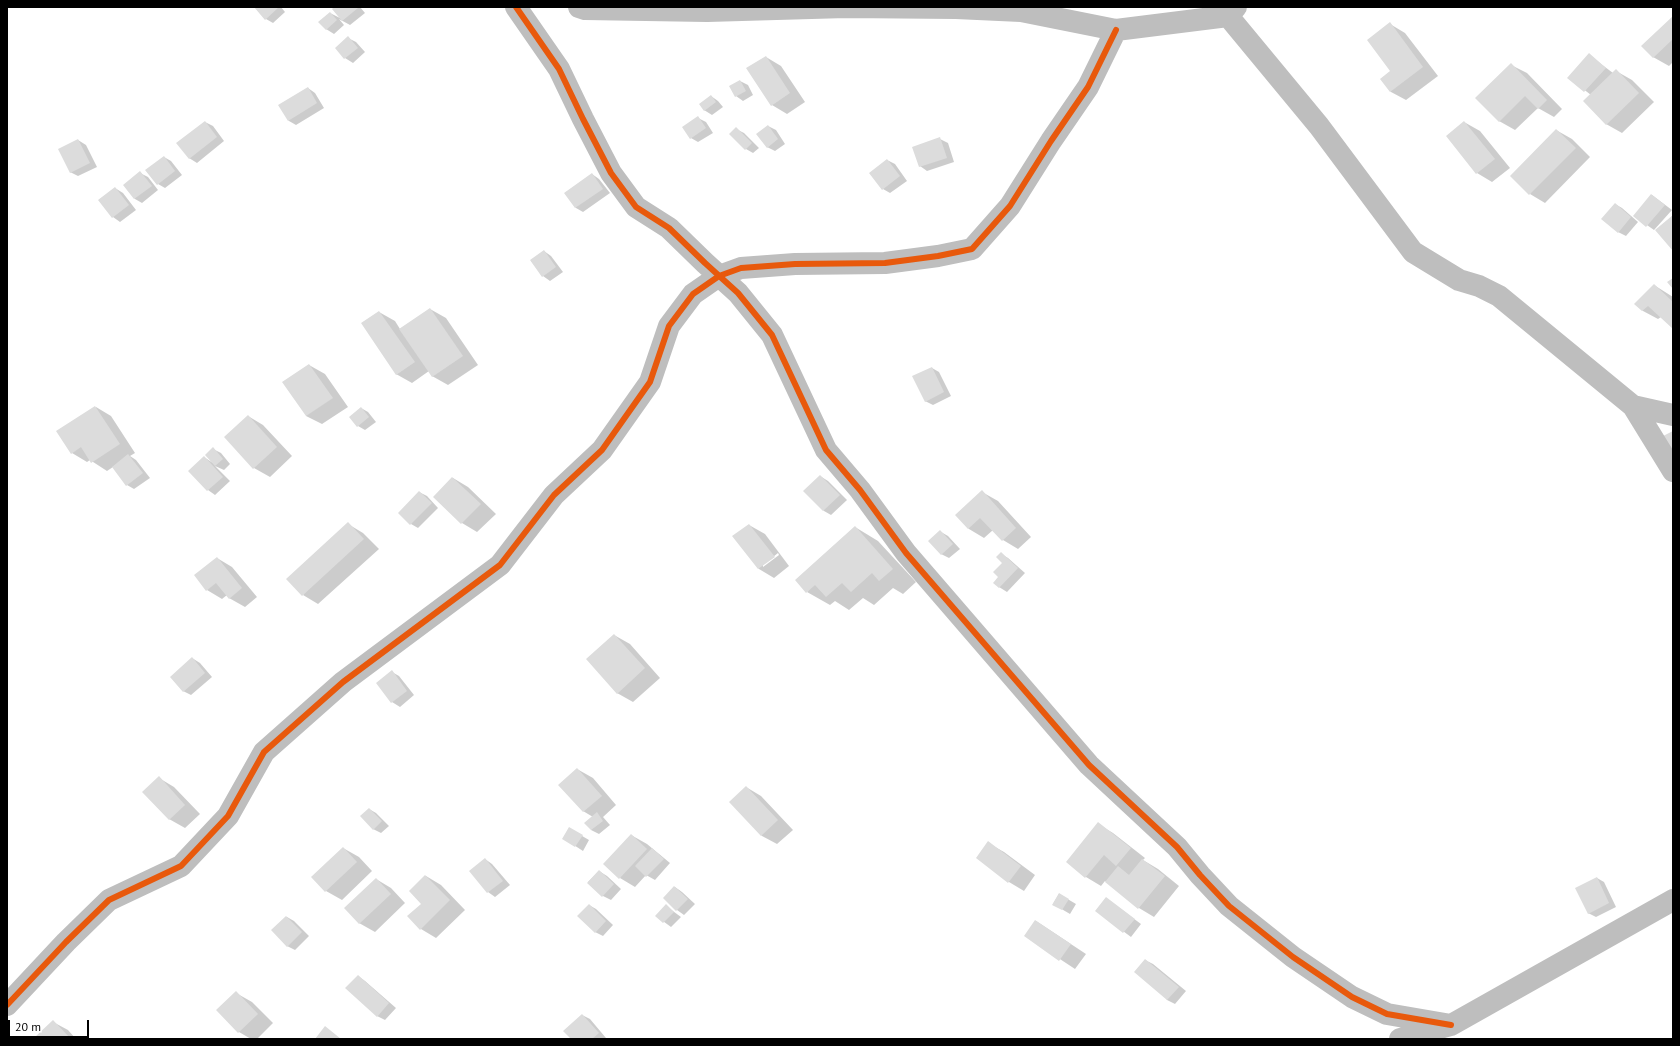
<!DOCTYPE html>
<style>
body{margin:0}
#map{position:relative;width:1680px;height:1046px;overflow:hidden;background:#fff;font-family:"PT Sans",sans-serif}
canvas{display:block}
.frame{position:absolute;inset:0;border:8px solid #000;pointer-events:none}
.scale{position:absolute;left:8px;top:1020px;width:81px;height:18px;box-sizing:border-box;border:2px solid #000;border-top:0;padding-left:5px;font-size:12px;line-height:14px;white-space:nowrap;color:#000;-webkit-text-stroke:3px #fff;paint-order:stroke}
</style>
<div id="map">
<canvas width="1680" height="1046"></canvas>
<div class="frame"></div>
<div class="scale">20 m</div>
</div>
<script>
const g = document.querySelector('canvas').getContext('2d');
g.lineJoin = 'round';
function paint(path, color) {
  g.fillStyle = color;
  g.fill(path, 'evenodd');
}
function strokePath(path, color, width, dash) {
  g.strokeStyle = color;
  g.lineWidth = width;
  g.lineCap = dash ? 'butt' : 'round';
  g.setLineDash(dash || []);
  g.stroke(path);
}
const shadow = new Path2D(`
 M255,7H281L285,12L273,23L266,19Z
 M336,7H360L365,13L350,25L339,19L344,25L334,34L326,29L330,13L342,19Z
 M1673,18V62L1669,66L1653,57Z
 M1390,24L1405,33L1438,76L1406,100L1391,92L1381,79L1391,71Z
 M348,38L356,42L365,52L353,63L345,58L336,48Z
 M1589,55L1613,73L1616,71L1632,80L1654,102L1622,133L1606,124L1591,95L1569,78Z
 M766,57L781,66L805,102L787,114L772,105Z
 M1511,65L1527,73L1562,109L1554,117L1538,108L1515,130L1499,121Z
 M740,81L748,85L753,95L743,101L736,96Z
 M308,88L315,93L324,108L296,125L289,121L280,106Z
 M711,96L718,101L723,107L712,115L704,110Z
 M698,118L706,122L713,133L698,142L691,138Z
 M205,122L213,126L224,141L197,163L189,158Z
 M1464,122L1480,131L1510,168L1492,182L1477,173L1447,136Z
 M768,126L776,130L785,144L775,151L767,147Z
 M736,129L744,133L759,148L753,153L746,149Z
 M1556,130L1572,139L1590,157L1545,203L1530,194Z
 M940,139L948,143L954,162L927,171L920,166Z
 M78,140L86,145L97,167L78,176L70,172Z
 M164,157L171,161L182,175L165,188L158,184Z
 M887,160L895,164L907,181L890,193L883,189Z
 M140,173L148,177L158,190L142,203L135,199L124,185Z
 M592,174L599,179L610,193L583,212L576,208L565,193Z
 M115,188L123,193L136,210L120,222L113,217L99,200Z
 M1652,195L1672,210L1654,230L1634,216Z
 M1615,204L1622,208L1638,222L1626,236L1618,232Z
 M544,251L551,256L563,272L550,281L543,276L531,261Z
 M1654,285L1673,297V328L1661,317L1658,319L1643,311L1636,304Z
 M430,309L446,318L478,365L448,385L432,376L429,371L412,383L396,374L379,312L395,321L400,329Z
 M309,365L325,374L348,407L322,424L306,416Z
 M932,368L939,372L951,396L933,405L925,401Z
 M96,407L111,416L135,453L130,456L136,460L150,478L134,489L127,485L113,467L107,471L90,460L87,462L72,453Z
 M361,408L368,412L376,422L365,430L358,426Z
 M248,416L263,425L292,456L270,477L254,468Z
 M213,449L221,453L230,464L224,470L215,466L230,481L215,495L208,490L189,471L204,457L213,463Z
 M820,476L828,481L847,500L831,515L824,511L805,491Z
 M453,478L468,487L496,514L477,532L462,523L434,497Z
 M419,492L427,496L438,508L418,528L411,524Z
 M982,492L998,501L1031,537L1018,549L1003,540L993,530L984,538L969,529L956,515Z
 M348,524L363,533L379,549L318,604L303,595Z
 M749,525L765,534L789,566L774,578L759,569L734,536ZM778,553L779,555L763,567V565Z
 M855,527L878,541L916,582L903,594L893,588L874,605L863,598L849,610L835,601L830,605L807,592Z
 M941,532L948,536L960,549L949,558L941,554Z
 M1001,554L1008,558L1025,573L1007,592L999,587L1000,577L1003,563Z
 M217,558L232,567L257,597L245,607L229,598L227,595L222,599L207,590Z
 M614,635L630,644L660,678L633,702L617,693Z
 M192,658L200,663L212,677L191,695L183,691Z
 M392,672L399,676L414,695L400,707L392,702L377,683Z
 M577,769L593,778L616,805L603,817L610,825L599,834L591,830L593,817L583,811Z
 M159,778L174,787L200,814L185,828L169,819Z
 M746,787L761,796L793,830L777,844L762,836L730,802Z
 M369,809L376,813L389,826L381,833L373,829Z
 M1098,824L1113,833L1145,858L1143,860L1158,869L1179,886L1154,917L1139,908L1105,881L1101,886L1086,877L1067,862Z
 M577,833L589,840L583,851L563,838Z
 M631,835L647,844L670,863L655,880L646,875L635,887L620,878Z
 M988,843L1004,852L1035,875L1024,891L1009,882Z
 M343,848L359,857L372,871L342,900L326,891L313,877Z
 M485,859L492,864L510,885L495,897L488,892L470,871Z
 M599,871L607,876L621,889L611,900L603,896L588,882Z
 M426,876L441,885L465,910L436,938L421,929Z
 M1597,878L1604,882L1616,907L1596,917L1588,913Z
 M376,879L391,888L405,903L375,932L359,923Z
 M675,887L682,892L695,904L684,915L677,910Z
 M1059,894L1076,904L1070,914L1053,904Z
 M1106,898L1141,924L1131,937L1096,911Z
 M589,905L596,909L613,925L603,936L595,932Z
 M666,906L681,917L671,927L656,916Z
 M287,917L294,921L309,936L295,950L287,946Z
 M1036,921L1086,954L1075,969L1025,936Z
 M1145,960L1153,964L1186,991L1175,1004L1167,1000Z
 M358,976L365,981L396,1008L385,1020L377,1016Z
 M236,993L252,1002L273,1023L257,1039H251L239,1032L218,1010Z
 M582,1015L590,1019L606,1038L604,1039H572Z
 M53,1022L68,1030L76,1039H39Z`);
const building = new Path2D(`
 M254,7H279L265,20Z
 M334,7H357L358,8L342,21L332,9Z
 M330,12L337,20L326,30L318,22Z
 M1673,16V39L1653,58L1641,46Z
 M1390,22L1423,67L1390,92L1380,79L1390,71L1367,40Z
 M348,36L358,48L344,59L335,48Z
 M1589,53L1606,68L1584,92L1567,78Z
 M766,56L790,93L771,106L746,68Z
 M1511,63L1547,100L1538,109L1525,96L1499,122L1475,98Z
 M1616,69L1639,93L1606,125L1583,101Z
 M740,80L746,91L735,97L729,86Z
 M308,87L317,103L288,121L278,105Z
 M711,95L716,102L704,111L699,104Z
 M698,116L706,128L690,139L682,127Z
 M205,121L217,137L189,159L176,143Z
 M1464,121L1495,159L1476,174L1446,136Z
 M768,125L778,139L767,148L756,134Z
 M736,127L752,143L745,150L729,134Z
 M1556,129L1576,148L1529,195L1510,176Z
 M940,137L947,158L919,167L912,147Z
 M78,139L90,163L70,173L58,149Z
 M164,156L175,171L157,185L145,170Z
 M887,159L900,176L882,190L869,173Z
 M140,171L152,186L134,199L123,185Z
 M592,173L603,189L575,208L564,193Z
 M115,187L129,205L112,218L98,200Z
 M1651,194L1665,205L1646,227L1633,216Z
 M1615,203L1631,217L1618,233L1601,219Z
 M1673,215V251L1655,230Z
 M544,250L556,267L542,277L530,260Z
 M1673,278V289L1667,282Z
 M1654,284L1673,302V329L1648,306L1642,311L1634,304Z
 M430,308L463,356L432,377L399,329Z
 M379,311L415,362L396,375L361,323Z
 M309,364L333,398L306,416L282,382Z
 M932,367L944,392L925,402L912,376Z
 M95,406L120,444L91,463L81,447L71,454L56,431Z
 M361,407L369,417L357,427L349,417Z
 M248,415L277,447L253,469L224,437Z
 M1673,431V467L1657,439Z
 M213,447L223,459L215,466L205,455Z
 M128,454L143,473L126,486L112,467Z
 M204,456L223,477L207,491L188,471Z
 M820,475L840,495L823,511L803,491Z
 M452,477L481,504L461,524L433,497Z
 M982,490L1016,528L1002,541L980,518L968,529L955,515Z
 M419,491L432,503L410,525L398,513Z
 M348,522L364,539L302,596L286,579Z
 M749,524L775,557L758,569L732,536Z
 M855,526L893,569L879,581L872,573L851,592L842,583L826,597L815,585L806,593L795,580Z
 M940,530L953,544L941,555L928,541Z
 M1001,552L1018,568L999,588L993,583L998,577L993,572L1002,563L996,557Z
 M217,557L242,588L229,599L216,583L206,591L194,575Z
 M614,634L645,668L617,694L586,659Z
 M192,657L205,673L183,692L170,677Z
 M392,670L407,691L391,703L376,683Z
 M577,768L602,796L583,812L558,785Z
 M159,776L185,805L169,820L142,792Z
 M746,786L778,820L761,836L729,802Z
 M369,808L382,821L373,830L360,816Z
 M597,812L603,821L591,830L584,823Z
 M1098,822L1131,848L1116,866L1104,855L1085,878L1066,862Z
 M569,827L583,835L575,847L562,839Z
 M631,834L647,849L619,879L603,864Z
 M988,841L1021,866L1008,883L976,858Z
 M343,847L357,862L325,892L311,877Z
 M652,848L664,859L646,877L635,866Z
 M485,858L503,881L487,893L469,871Z
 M1142,859L1165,876L1138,909L1105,882L1118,866L1129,875Z
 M599,870L614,884L602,897L587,883Z
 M425,875L450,900L420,930L407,916L421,904L409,891Z
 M1597,877L1609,903L1588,914L1575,888Z
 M376,878L391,894L359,924L344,908Z
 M674,886L688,899L676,911L663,898Z
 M1059,893L1069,899L1062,910L1052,905Z
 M1106,897L1135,919L1123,933L1095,911Z
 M589,904L606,921L595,933L577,916Z
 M666,904L674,912L663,923L655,916Z
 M286,916L302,932L287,947L271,930Z
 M1035,920L1071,944L1059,961L1024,936Z
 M1145,959L1179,987L1167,1000L1134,972Z
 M358,975L389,1003L377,1017L345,988Z
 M236,991L258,1014L238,1033L216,1010Z
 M582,1014L599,1033L592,1039H571L563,1031Z
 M53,1020L71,1039H37L35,1037Z
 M325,1026L341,1039H315Z`);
const minor = new Path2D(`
 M516,7L559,69L583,119L611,173L636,207L669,228L705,263L738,293L772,335L826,450L860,490L906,553L1089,765L1177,847L1200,875L1229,906L1293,957L1352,997L1387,1014L1451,1025
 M579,7L585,9L707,11L846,7L956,8L1021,11L1116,30L1228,16L1236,7
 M1222,7L1228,16L1319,126L1413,252L1459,280L1479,286L1499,296L1633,406L1673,471
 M1633,406L1673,415
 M7,1005L66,942L109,900L181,866L228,816L264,752L343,682L500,565L554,495L602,450L650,382L669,326L693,294L719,276L741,268L795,264L885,263L938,256L972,249L1010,206L1051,141L1088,87L1116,30
 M1400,1039L1451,1025L1673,900`);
const cycleway = new Path2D(`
 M516,7L559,69L583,119L611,173L636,207L669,228L705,263L738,293L772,335L826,450L860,490L906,553L1089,765L1177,847L1200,875L1229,906L1293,957L1352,997L1387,1014L1451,1025
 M7,1005L66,942L109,900L181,866L228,816L264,752L343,682L500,565L554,495L602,450L650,382L669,326L693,294L719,276L741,268L795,264L885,263L938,256L972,249L1010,206L1051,141L1088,87L1116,30`);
paint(shadow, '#0003');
paint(building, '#dcdcdc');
strokePath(minor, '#bebebe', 22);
strokePath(cycleway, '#e8590c', 6);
</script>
